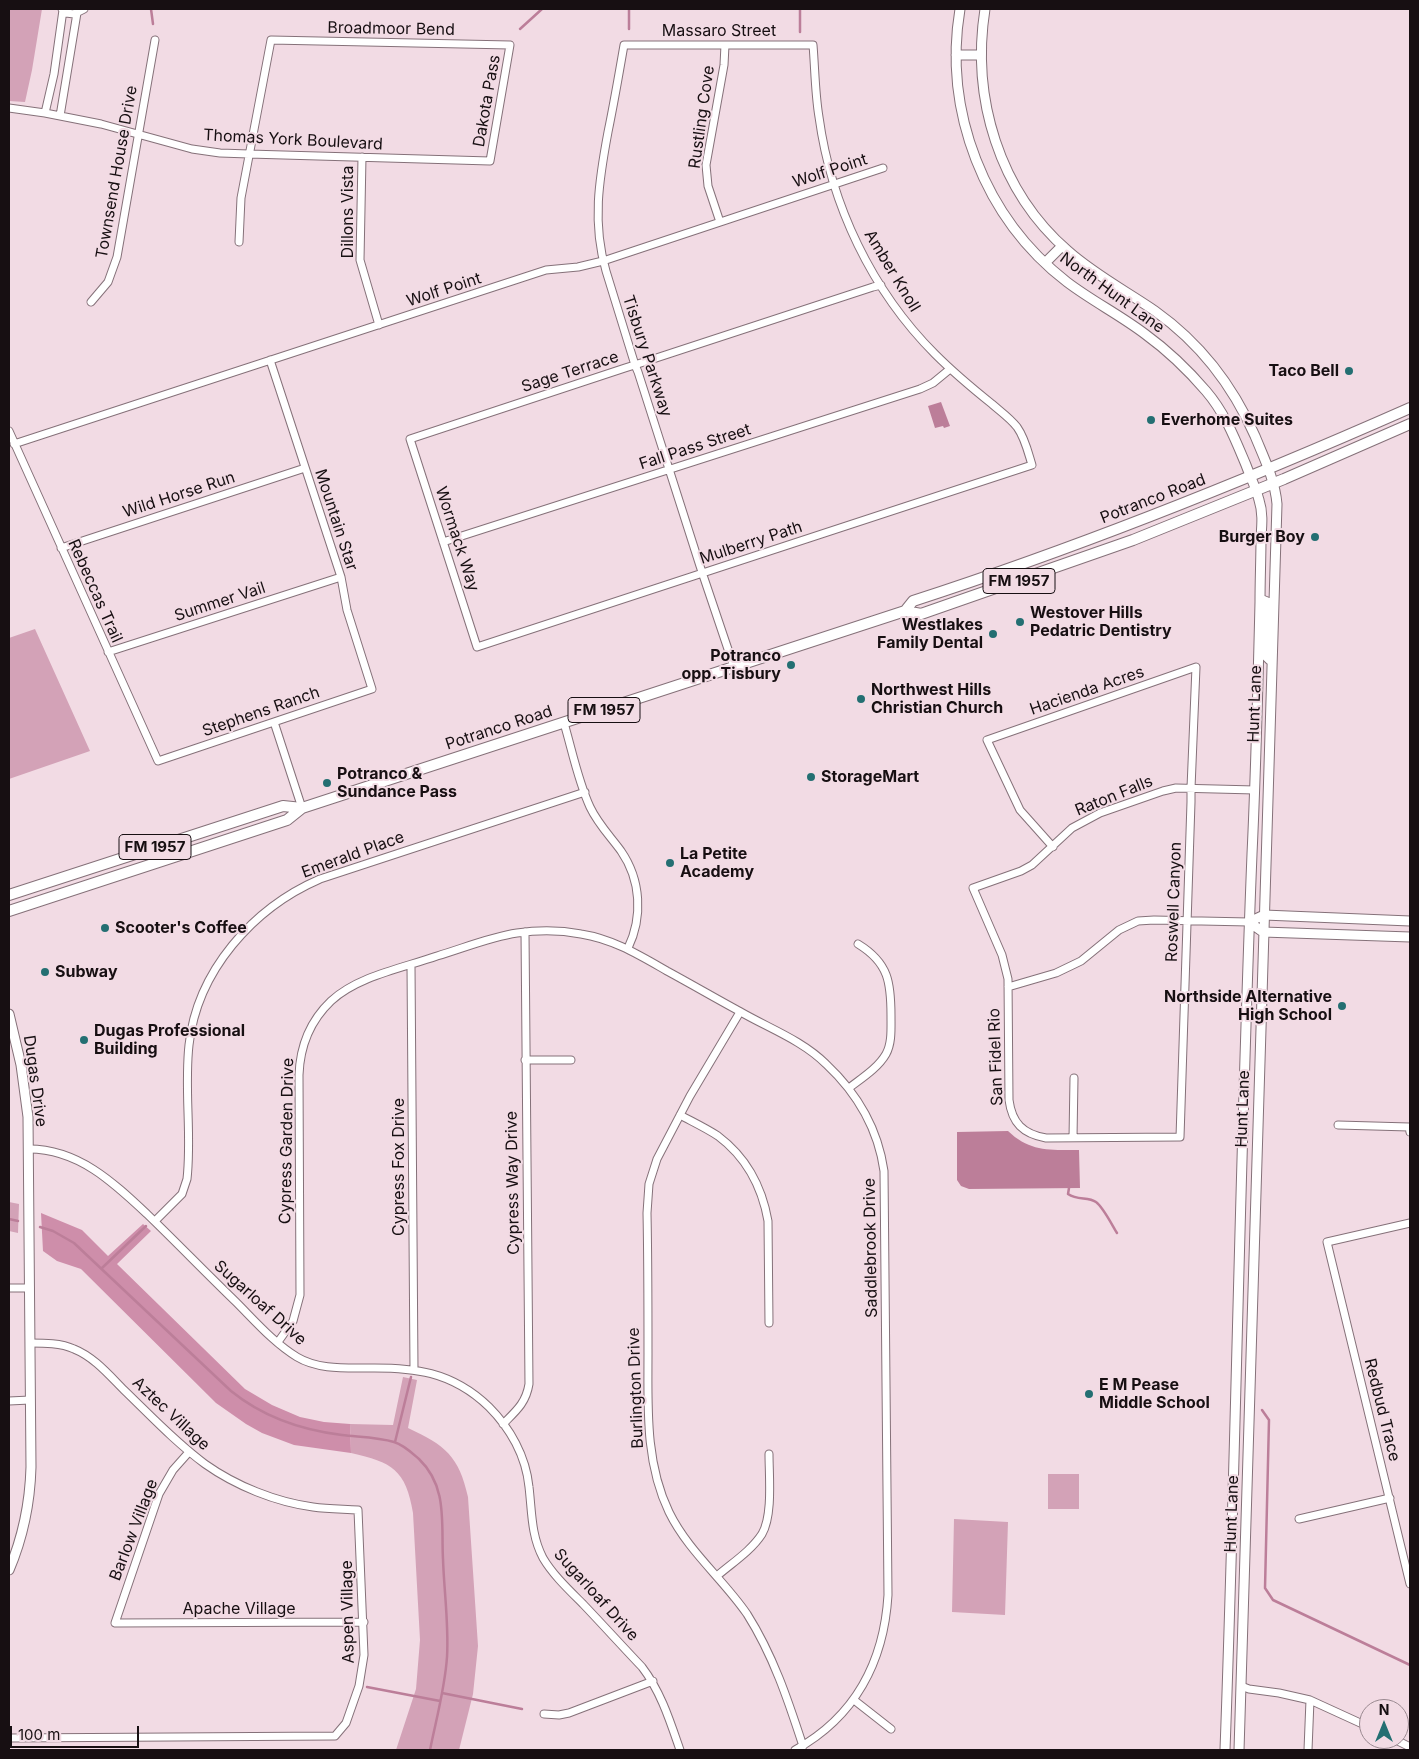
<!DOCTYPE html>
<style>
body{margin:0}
#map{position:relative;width:1419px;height:1759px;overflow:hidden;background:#f2dbe4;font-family:Inter,sans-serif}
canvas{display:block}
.frame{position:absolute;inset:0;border:10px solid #170f12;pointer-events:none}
.north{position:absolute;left:1359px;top:1699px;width:50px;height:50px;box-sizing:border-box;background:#f2dbe4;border:1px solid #9a8990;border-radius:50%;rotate:0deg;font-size:14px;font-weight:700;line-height:20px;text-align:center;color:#170f12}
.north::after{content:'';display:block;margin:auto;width:18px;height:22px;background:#246f72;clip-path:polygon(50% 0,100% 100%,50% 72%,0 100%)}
.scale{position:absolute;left:10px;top:1726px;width:129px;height:22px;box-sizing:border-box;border:2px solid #170f12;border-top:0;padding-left:6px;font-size:15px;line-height:18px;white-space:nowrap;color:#170f12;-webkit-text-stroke:4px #f2dbe4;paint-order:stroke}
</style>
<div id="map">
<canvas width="1419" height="1759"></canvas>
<div class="frame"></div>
<div class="north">N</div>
<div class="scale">100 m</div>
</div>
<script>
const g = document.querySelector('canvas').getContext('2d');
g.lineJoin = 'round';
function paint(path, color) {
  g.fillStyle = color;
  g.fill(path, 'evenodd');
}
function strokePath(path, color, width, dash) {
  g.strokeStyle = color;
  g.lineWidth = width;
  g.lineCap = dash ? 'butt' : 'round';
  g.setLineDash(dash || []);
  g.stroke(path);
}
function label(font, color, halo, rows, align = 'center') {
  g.font = font + ' Inter,sans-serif';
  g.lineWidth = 4;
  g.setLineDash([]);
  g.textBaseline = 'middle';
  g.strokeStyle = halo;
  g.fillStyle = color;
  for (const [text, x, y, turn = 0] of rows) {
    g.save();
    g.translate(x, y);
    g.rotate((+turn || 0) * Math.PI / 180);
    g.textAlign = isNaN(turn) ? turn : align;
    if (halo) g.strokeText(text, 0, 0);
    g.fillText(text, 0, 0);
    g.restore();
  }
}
const green = new Path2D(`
 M9,9H42L32,70L25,102L9,101Z
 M35,629L90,751L9,779V638Z
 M9,1202L19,1204L18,1233L9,1231Z
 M403,1377L417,1380L408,1428C445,1445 459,1456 468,1497L478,1646L473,1694L459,1750H396L416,1689L420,1640L413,1513C406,1470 392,1462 351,1453L350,1424L393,1425Z
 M1048,1474H1079V1509H1048Z
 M954,1519L1008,1522L1005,1615L952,1612Z`);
const forest = new Path2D(`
 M41,1213L82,1230L108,1256L143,1224L151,1231L117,1264L245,1389L272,1405L300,1417L324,1422L350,1424L351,1453L294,1445L262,1433L246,1424L216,1403L81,1269L57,1261L43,1251Z`);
const water = new Path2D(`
 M941,402L950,426L944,428L943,426L935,428L928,406Z
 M1008,1131C1030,1152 1050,1150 1079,1150L1080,1188L969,1189L961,1186L957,1180V1132Z`);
const stream = new Path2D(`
 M151,9L153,24
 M520,29L542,9
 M629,29V9
 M800,32V9
 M1069,1188L1068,1194C1078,1201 1088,1196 1096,1202C1103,1207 1112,1225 1117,1233
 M9,1219L18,1221
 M40,1227L53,1231L74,1243L231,1391C263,1417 301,1430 342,1435C359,1437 378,1437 394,1442C404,1445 412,1453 419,1459C448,1487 441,1523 443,1559C444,1591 449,1625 447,1657C445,1688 436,1720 430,1750
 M102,1268L146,1226
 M1262,1410L1269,1420L1265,1588L1273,1600L1410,1665
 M395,1442L411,1377
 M367,1687L440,1701
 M442,1693L522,1709`);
const street = new Path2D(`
 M62,9L66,13L74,14L84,9
 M9,108L45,113L101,124L192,149L220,153L249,154L490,161L510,45L271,40L241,198L239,242
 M45,113L54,74L63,10
 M60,116L77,13
 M362,157L360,260L379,325
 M720,222L708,186L706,165L724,65L725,45
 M91,302L108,282L117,257L155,40
 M9,431L158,761L372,689L347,610L341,577L270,360
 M14,444L546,270L578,267L603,261L883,168
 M443,542L920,389L933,383L950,369
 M61,548L305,468
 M108,652L341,577
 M734,667L705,581L700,566L638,372L635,365L606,271C592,223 599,180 608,132C614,103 619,74 624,45H813C815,69 815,93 819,117C831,205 872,291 935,354C953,372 972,388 992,404C1000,411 1010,418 1017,427C1025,438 1028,452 1032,465L477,647L410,439L625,368L644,362L873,287L881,285
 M274,722L302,808
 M564,723C572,750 578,781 590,807C598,824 610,836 621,851C641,880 643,917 628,948
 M1053,847L1020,810L987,740L1196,667L1191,788V802L1180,1137L1046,1138C1023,1134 1012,1123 1009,1100L1008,979L1002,955L973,888L1021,871L1032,865L1072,828L1100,813L1163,791L1176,788L1255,790
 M411,965L414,1369
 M1008,987L1056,973L1081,961L1119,930L1138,921L1154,920L1249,922
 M740,1012L690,1096L657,1159L649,1184L647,1213C648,1260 648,1306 648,1353C648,1407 645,1462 669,1512C688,1551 723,1579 747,1614C773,1655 788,1700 803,1746
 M525,1060H571
 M849,1088C862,1078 878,1068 886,1054C892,1043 891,1029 891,1016C891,983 889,963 858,944
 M680,1115C693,1122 706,1128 718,1136C746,1157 762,1187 768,1221L769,1323
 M1338,1125L1409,1127L1410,1132
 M1073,1138L1074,1078
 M29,1149C78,1149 113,1182 147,1214C177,1243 206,1273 236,1302C255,1321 274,1343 297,1357C317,1369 342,1368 365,1368C413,1367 452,1371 489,1407C510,1428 526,1456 529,1487C532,1512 531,1535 543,1558C553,1575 569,1590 583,1604C603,1625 622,1646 642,1667C661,1692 670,1721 680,1750
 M155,1221L182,1194L187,1179C192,1135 184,1090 189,1045C197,971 253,908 320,879L585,792
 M1410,1223L1327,1242L1410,1584
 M9,1288H30
 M278,1342L293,1321L300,1295L299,1075C300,1047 310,1021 331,1001C358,976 403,968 437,956C464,948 490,937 517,933C538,930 560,930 581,934C613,939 639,955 667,971C691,984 715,998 739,1011C768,1028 802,1040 826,1064C857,1093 878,1129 884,1171L888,1595C884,1662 855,1717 795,1750
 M9,1401L30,1400
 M503,1424C516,1411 526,1403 529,1384L525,932
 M189,1452L173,1470L159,1494L115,1623L364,1622
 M1299,1519L1390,1498
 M717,1576C732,1563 751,1551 762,1534C773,1515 769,1476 769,1454
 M1241,1686L1249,1689L1279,1693L1310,1700L1369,1727
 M854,1700L891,1729
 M544,1714L559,1715L569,1713L653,1681
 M9,1738L335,1736L346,1723L359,1686L364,1655L358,1510C343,1509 328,1509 313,1507C276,1502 236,1486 205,1464C175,1442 150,1415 124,1390C109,1375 94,1357 74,1349C61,1343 44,1343 30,1343
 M1394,1739L1410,1747
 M1308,1750L1310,1700`);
const secondary = new Path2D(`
 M960,9C943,111 984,218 1067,282C1092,301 1120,315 1145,334C1167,350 1188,370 1206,391C1225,413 1235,439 1246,465C1250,476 1256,488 1259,500C1263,512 1262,524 1261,537C1261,558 1260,580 1260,602C1258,686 1256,770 1252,854C1240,1153 1236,1452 1225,1750
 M985,9C971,98 999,191 1068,251C1095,275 1126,291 1155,311C1200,343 1233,386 1255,436C1264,458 1275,480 1277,504L1239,1750
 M956,55H981
 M1045,263L1062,246
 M1260,599L1267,602L1266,656L1270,660
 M1249,922L1263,932L1410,937
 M1249,922L1264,915L1410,921
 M9,1014L21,1065L28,1117L31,1467C30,1503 23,1537 9,1570`);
const primary = new Path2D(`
 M905,611L913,601C1083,546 1247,480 1410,408
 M9,895L283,806L302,808L905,611L921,614L1133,540L1284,479L1410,424
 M9,911L287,820L302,808`);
const markers = [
 [1349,371,5,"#246f72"],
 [1151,420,5,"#246f72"],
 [1315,537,5,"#246f72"],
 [1020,622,5,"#246f72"],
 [993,634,5,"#246f72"],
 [791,665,5,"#246f72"],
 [861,699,5,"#246f72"],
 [811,777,5,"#246f72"],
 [327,783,5,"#246f72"],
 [670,863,5,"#246f72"],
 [105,928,5,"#246f72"],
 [45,972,5,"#246f72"],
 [1342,1006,5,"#246f72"],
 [84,1040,5,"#246f72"],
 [1089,1394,5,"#246f72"]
];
const shields = [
 [1019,581,72],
 [604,710,72],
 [155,847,72]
];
const shieldNames = [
 ["FM 1957",1019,581],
 ["FM 1957",604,710],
 ["FM 1957",155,847]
];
const streetNames = [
 ["Broadmoor Bend",391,29,1],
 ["Massaro Street",719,31],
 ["Dakota Pass",487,101,-80],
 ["Rustling Cove",702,117,-82],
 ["Thomas York Boulevard",293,140,3],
 ["Wolf Point",830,171,-18],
 ["Townsend House Drive",117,172,-80],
 ["Dillons Vista",348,212,-90],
 ["Amber Knoll",892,271,59],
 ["Wolf Point",444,290,-18],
 ["North Hunt Lane",1112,293,36],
 ["Tisbury Parkway",647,356,72],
 ["Sage Terrace",570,372,-18],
 ["Fall Pass Street",695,447,-18],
 ["Wild Horse Run",179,495,-18],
 ["Potranco Road",1153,499,-21],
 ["Mountain Star",336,520,72],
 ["Wormack Way",457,539,72],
 ["Mulberry Path",751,543,-18],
 ["Rebeccas Trail",95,591,66],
 ["Summer Vail",220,602,-18],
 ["Hacienda Acres",1087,691,-19],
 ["Hunt Lane",1255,704,-88],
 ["Stephens Ranch",261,712,-19],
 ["Potranco Road",499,728,-18],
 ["Raton Falls",1114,796,-22],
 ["Emerald Place",353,855,-20],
 ["Roswell Canyon",1174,902,-88],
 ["San Fidel Rio",996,1057,-92],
 ["Dugas Drive",35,1081,82],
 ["Hunt Lane",1243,1109,-88],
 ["Cypress Garden Drive",287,1141,-89],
 ["Cypress Fox Drive",399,1167,-90],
 ["Cypress Way Drive",513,1183,-91],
 ["Saddlebrook Drive",871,1248,-91],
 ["Sugarloaf Drive",260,1303,42],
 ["Burlington Drive",636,1388,-92],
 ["Redbud Trace",1382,1410,76],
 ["Aztec Village",171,1414,43],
 ["Hunt Lane",1232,1514,-88],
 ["Barlow Village",134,1530,-69],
 ["Sugarloaf Drive",596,1595,48],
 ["Apache Village",239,1609],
 ["Aspen Village",348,1612,-91]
];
const poiNames = [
 ["Taco Bell",1339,371,"right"],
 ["Everhome Suites",1161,420],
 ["Burger Boy",1305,537,"right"],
 ["Westover Hills",1030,613],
 ["Pedatric Dentistry",1030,631],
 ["Westlakes",983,625,"right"],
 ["Family Dental",983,643,"right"],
 ["Potranco",781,656,"right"],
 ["opp. Tisbury",781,674,"right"],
 ["Northwest Hills",871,690],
 ["Christian Church",871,708],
 ["Potranco &",337,774],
 ["Sundance Pass",337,792],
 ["StorageMart",821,777],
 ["La Petite",680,854],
 ["Academy",680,872],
 ["Scooter's Coffee",115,928],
 ["Subway",55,972],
 ["Northside Alternative",1332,997,"right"],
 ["High School",1332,1015,"right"],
 ["Dugas Professional",94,1031],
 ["Building",94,1049],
 ["E M Pease",1099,1385],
 ["Middle School",1099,1403]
];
paint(green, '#d3a2b7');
paint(forest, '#ce8eaa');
paint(water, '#bc7e99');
strokePath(stream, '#bc7e99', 2.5);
strokePath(street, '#857179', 9);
strokePath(secondary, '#857179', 11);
strokePath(primary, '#857179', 12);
strokePath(street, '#fff', 7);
strokePath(secondary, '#fff', 9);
strokePath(primary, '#fff', 10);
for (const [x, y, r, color] of markers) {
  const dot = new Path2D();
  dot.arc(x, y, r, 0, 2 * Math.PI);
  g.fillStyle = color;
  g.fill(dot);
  strokePath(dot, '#f2dbe4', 2);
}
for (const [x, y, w] of shields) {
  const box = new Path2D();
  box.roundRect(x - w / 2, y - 12.5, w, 25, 4);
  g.fillStyle = '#f2dbe4';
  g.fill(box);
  strokePath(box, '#170f12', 1);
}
label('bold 15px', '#170f12', null, shieldNames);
label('16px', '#170f12', '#f2dbe4', streetNames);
label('bold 16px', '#170f12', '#f2dbe4', poiNames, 'left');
</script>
